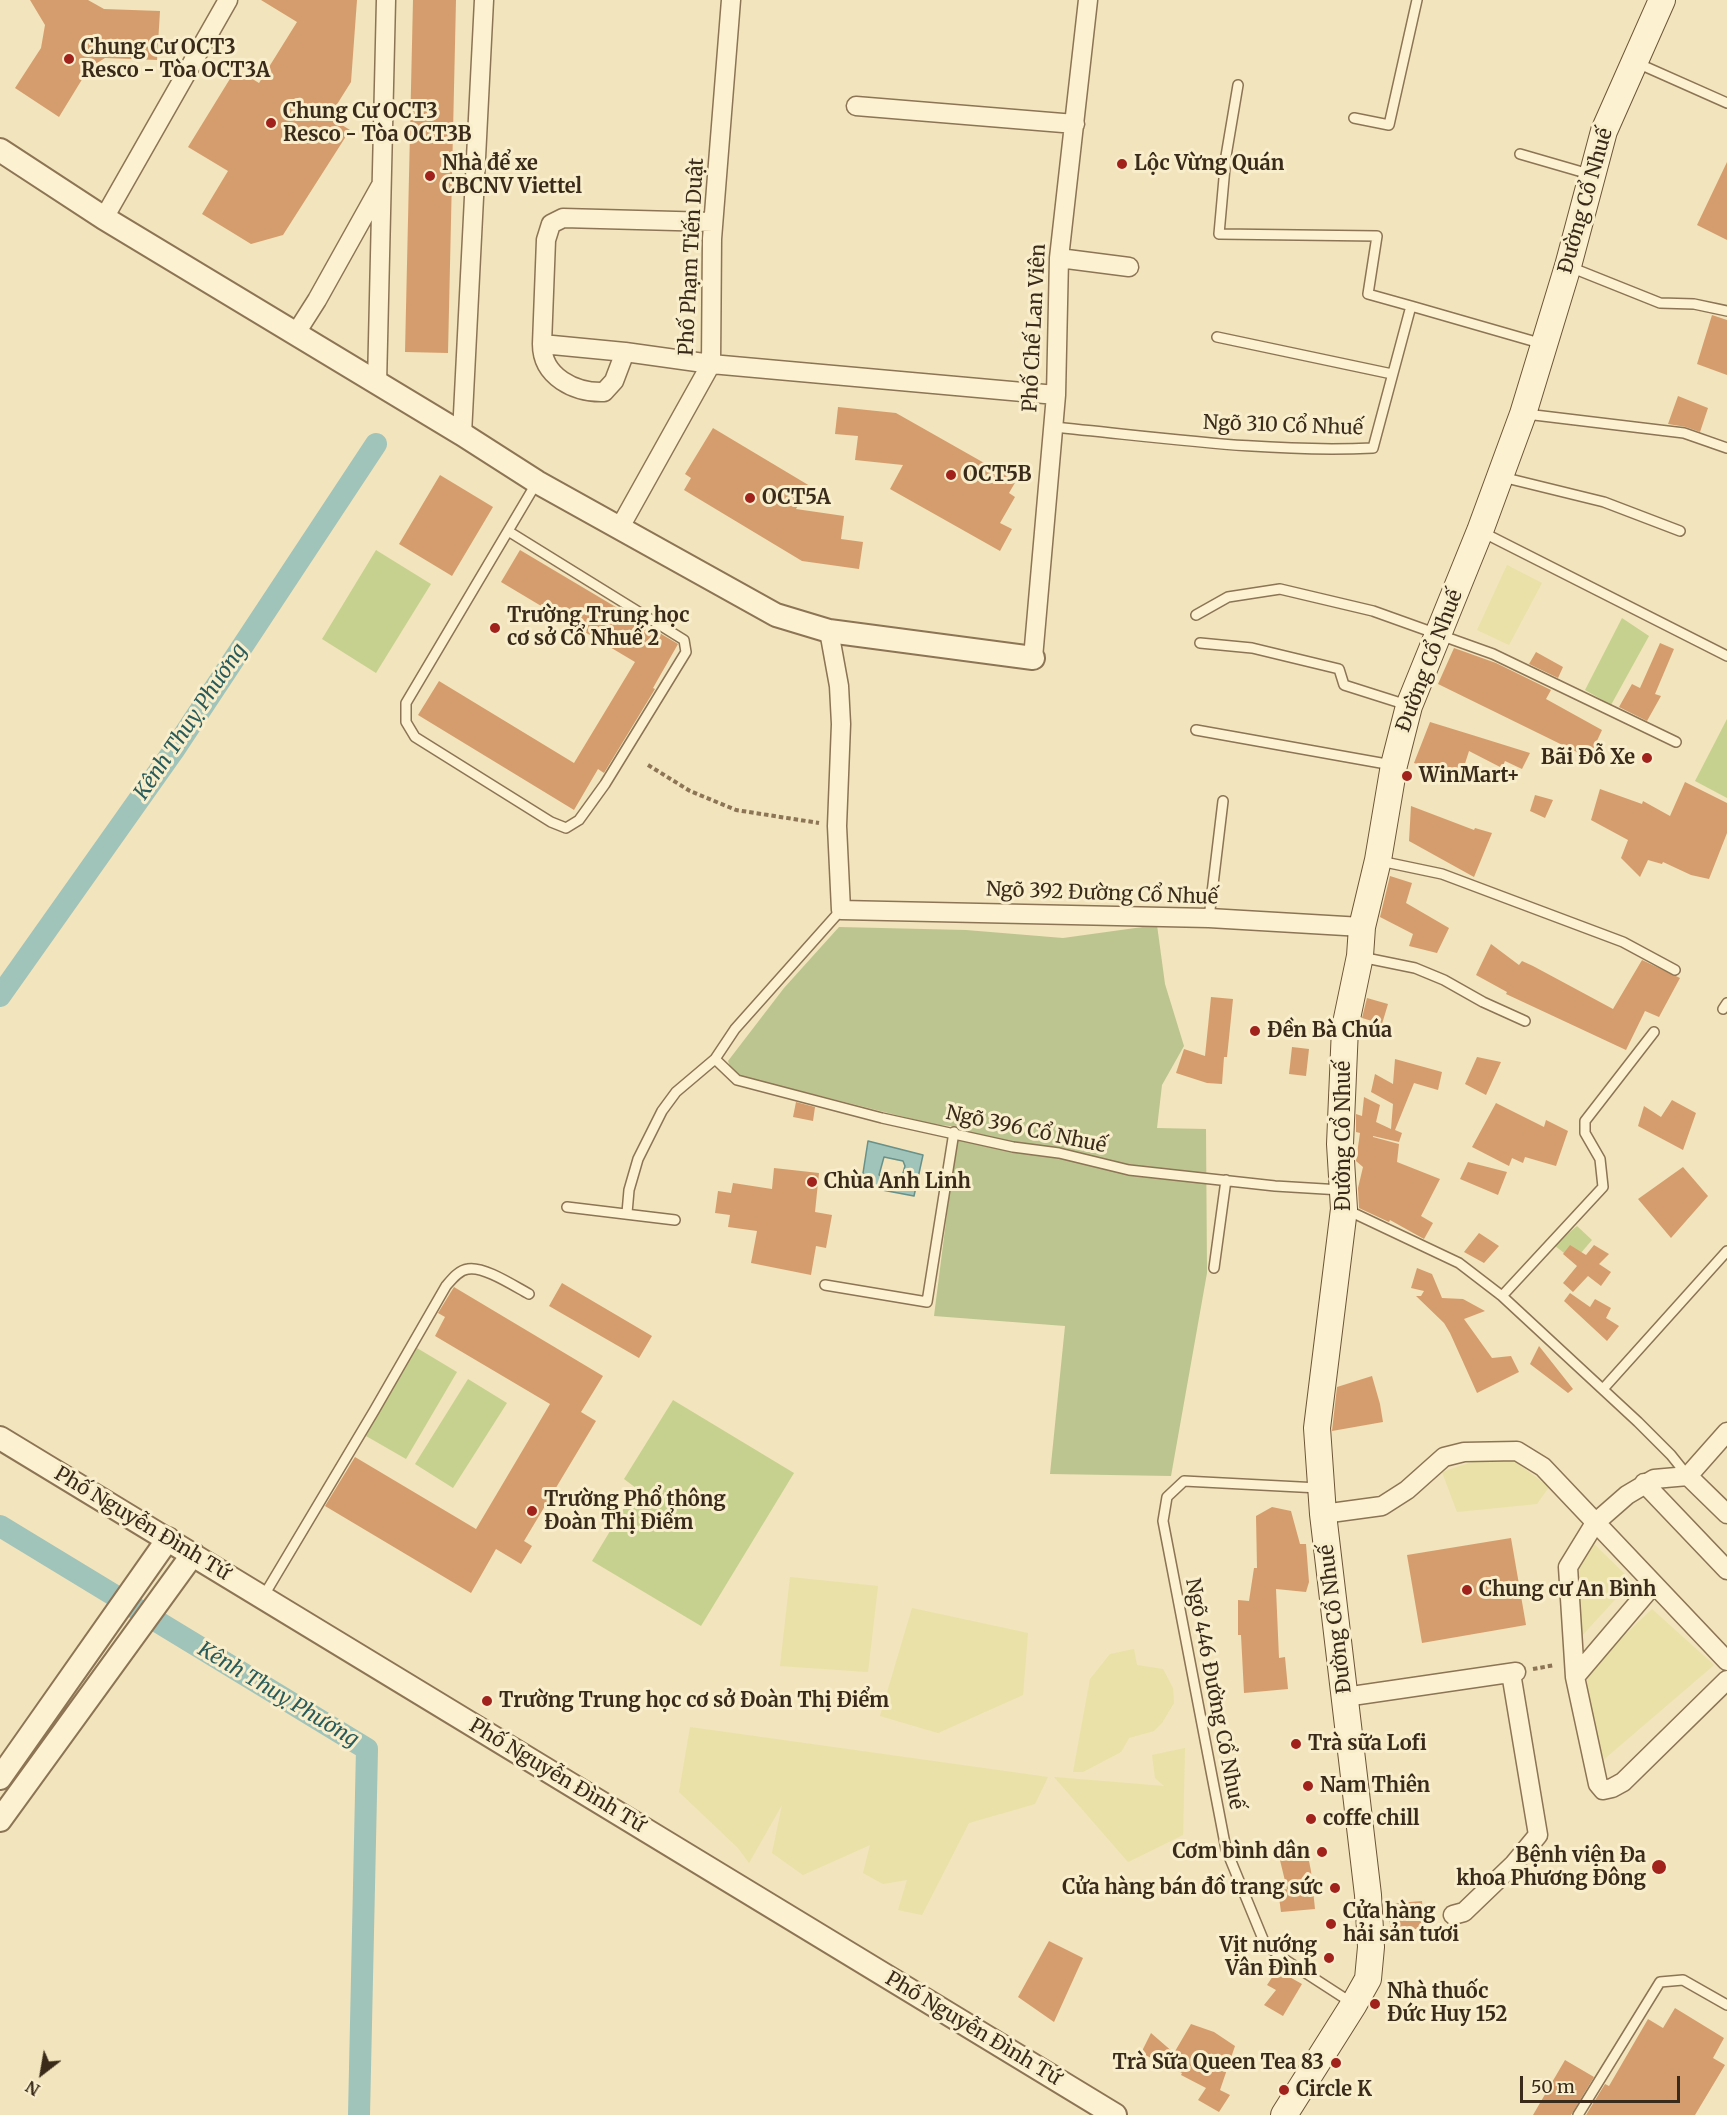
<!DOCTYPE html>
<meta charset="utf-8">
<style>
body{margin:0}
#map{position:relative;width:1727px;height:2115px;overflow:hidden;background:#f2e4bc;font-family:Merriweather,serif}
canvas{display:block}
.north{position:absolute;left:12px;top:2043px;width:60px;height:60px;-webkit-text-stroke:4px #f9eecc;paint-order:stroke;rotate:211deg;font-size:16px;font-weight:700;line-height:24px;text-align:center;color:#392a1a}
.north::after{content:'';display:block;margin:auto;width:21px;height:27px;background:#392a1a;clip-path:polygon(50% 0,100% 100%,50% 72%,0 100%)}
.scale{position:absolute;left:1520px;top:2076px;width:160px;height:27px;box-sizing:border-box;border:3px solid #392a1a;border-top:0;padding-left:8px;font-size:18px;line-height:21px;white-space:nowrap;color:#392a1a;-webkit-text-stroke:4px #f9eecc;paint-order:stroke}
</style>
<div id="map">
<canvas width="1727" height="2115"></canvas>
<div class="north">N</div>
<div class="scale">50 m</div>
</div>
<script>
const g = document.querySelector('canvas').getContext('2d');
g.lineJoin = 'round';
function paint(path, color) {
  g.fillStyle = color;
  g.fill(path, 'evenodd');
}
function strokePath(path, color, width, dash) {
  g.strokeStyle = color;
  g.lineWidth = width;
  g.lineCap = dash ? 'butt' : 'round';
  g.setLineDash(dash || []);
  g.stroke(path);
}
function label(font, color, halo, rows, align = 'center') {
  g.font = font + ' Merriweather,serif';
  g.lineWidth = 6;
  g.setLineDash([]);
  g.textBaseline = 'middle';
  g.strokeStyle = halo;
  g.fillStyle = color;
  for (const [text, x, y, turn = 0] of rows) {
    g.save();
    g.translate(x, y);
    g.rotate((+turn || 0) * Math.PI / 180);
    g.textAlign = isNaN(turn) ? turn : align;
    if (halo) g.strokeText(text, 0, 0);
    g.fillText(text, 0, 0);
    g.restore();
  }
}
const farmland = new Path2D(`
 M1507,565L1542,583L1509,645L1477,630Z
 M1478,1460H1513L1549,1487L1537,1504L1457,1512L1442,1472Z
 M1592,1542L1632,1581L1579,1639L1575,1568Z
 M790,1577L878,1586L868,1672L780,1666Z
 M912,1608L1028,1633L1023,1695L938,1733L880,1716Z
 M1652,1609L1714,1665L1595,1767L1586,1672Z
 M1134,1649L1137,1665L1163,1669L1173,1688L1174,1703L1162,1723L1154,1731L1129,1738L1121,1752L1083,1772H1073L1090,1679L1110,1654Z
 M690,1727L1048,1777L1035,1804L969,1823L922,1915L898,1910L907,1880L883,1884L863,1873L870,1845L803,1875L772,1853L782,1805L749,1863L738,1848L679,1792Z
 M1185,1748L1183,1835L1128,1862L1054,1777L1164,1786L1155,1778L1152,1755Z`);
const green = new Path2D(`
 M376,550L431,584L376,673L322,639Z
 M1622,618L1649,636L1611,705L1585,690Z
 M1727,719V798L1695,781Z
 M1577,1226L1592,1240L1574,1261L1554,1245Z
 M417,1348L457,1372L406,1459L366,1436Z
 M468,1379L507,1403L453,1488L415,1464Z
 M673,1400L794,1473L701,1626L592,1561L636,1488L624,1479Z`);
const cemetery = new Path2D(`
 M1157,925L1165,984L1184,1046L1162,1085L1157,1128L1206,1129L1207,1273L1171,1476L1050,1474L1065,1326L934,1316L958,1127L932,1124L733,1074L728,1061L784,988L839,927L966,930L1063,938Z`);
const water = new Path2D(`
 M868,1141L923,1155L914,1196L861,1186ZM884,1157L903,1161L905,1166L901,1180L879,1175Z`);
const canal = new Path2D(`
 M0,996L174,750L376,444
 M0,1526L367,1749L359,2115`);
const building = new Path2D(`
 M30,0H88L104,9L160,11L157,60L105,58L89,68L59,117L15,88L41,48L45,25Z
 M261,0H357L351,82L329,117L350,130L283,235L251,244L202,214L228,171L188,147L236,69L259,83L297,22Z
 M413,0H456L448,353L405,352Z
 M1727,162V240L1697,225Z
 M1712,315L1727,320V375L1697,364Z
 M1678,396L1708,408L1700,432L1686,427L1668,424Z
 M838,407L896,413L1016,481L1009,493L1015,497L1000,523L1012,529L1000,551L890,489L903,465L855,460L858,436L835,434Z
 M713,428L810,486L796,509L844,516L841,539L863,542L859,569L802,561L684,490L691,478L685,474Z
 M440,475L493,507L452,576L399,544Z
 M520,550L678,644L653,688L655,689L604,773L598,769L574,810L418,715L439,681L574,763L635,662L501,582Z
 M1660,643L1674,649L1655,694L1661,696L1647,721L1619,707L1632,684L1640,688Z
 M1454,648L1496,663L1551,690L1546,699L1602,730L1589,758L1438,684Z
 M1536,652L1563,667L1558,678L1529,664Z
 M1430,722L1469,734L1530,753L1522,769L1505,761L1502,768L1469,751L1461,776L1414,763Z
 M1685,782L1727,803V833L1709,879L1691,875L1663,862L1662,864L1648,860L1640,877L1621,858L1628,840L1591,820L1600,789L1642,804L1643,801L1670,816Z
 M1535,795L1553,800L1545,818L1530,811Z
 M1411,806L1474,830L1475,828L1492,833L1474,877L1409,841Z
 M1390,876L1412,883L1406,903L1449,928L1437,953L1409,946L1413,934L1380,917Z
 M1491,944L1519,965L1522,961L1533,966L1613,1009L1642,960L1680,978L1659,1017L1645,1011L1626,1050L1506,994L1507,992L1476,975Z
 M1211,997L1233,999L1227,1057H1224L1222,1084L1207,1083L1176,1073L1184,1049L1205,1056Z
 M1367,998L1388,1004L1382,1024L1362,1018Z
 M1292,1047L1309,1049L1306,1076L1289,1074Z
 M1477,1057L1501,1062L1486,1095L1465,1084Z
 M1395,1059L1442,1072L1438,1090L1414,1083L1395,1130L1402,1133L1399,1142L1373,1136V1137L1399,1144L1397,1162L1440,1179L1421,1216L1433,1223L1424,1239L1390,1220L1389,1222L1359,1208L1358,1188L1363,1167L1356,1161L1360,1133L1356,1132V1114L1362,1116L1364,1097L1380,1105L1376,1122L1391,1129L1393,1104L1371,1092L1375,1074L1393,1084Z
 M1672,1100L1696,1113L1683,1150L1638,1126L1644,1106L1661,1117Z
 M796,1102L815,1107L813,1121L793,1117Z
 M1496,1103L1544,1127L1546,1120L1568,1131L1556,1166L1525,1157L1523,1163L1512,1158L1509,1166L1472,1147Z
 M1468,1162L1507,1172L1498,1195L1460,1179Z
 M1683,1167L1708,1196L1671,1238L1638,1199Z
 M774,1168L819,1173L815,1212L832,1215L826,1248L816,1246L811,1275L751,1263L757,1231L728,1227L730,1215L715,1213L718,1191L731,1193L733,1183L772,1189Z
 M1479,1233L1499,1246L1484,1263L1464,1252Z
 M1570,1245L1586,1255L1594,1245L1609,1254L1599,1264L1611,1272L1601,1286L1588,1276L1573,1292L1563,1283L1577,1266L1563,1254Z
 M1417,1268L1432,1274L1442,1298L1463,1299L1485,1311L1464,1319L1492,1358L1511,1356L1519,1372L1477,1393L1450,1333L1444,1323L1416,1296H1421L1424,1291L1411,1288Z
 M562,1283L652,1336L639,1358L549,1306Z
 M454,1287L603,1376L581,1412L596,1421L524,1541L532,1546L521,1564L496,1549L471,1593L325,1506L355,1457L476,1529L550,1404L435,1336L445,1317L438,1313Z
 M1570,1293L1590,1307L1595,1299L1611,1308L1606,1318L1619,1326L1607,1341L1564,1301Z
 M1539,1346L1573,1389L1568,1393L1530,1364Z
 M1372,1376L1380,1404L1383,1422L1332,1431L1337,1387Z
 M1272,1507L1291,1511L1300,1544H1306L1309,1582L1306,1592L1276,1589L1279,1658L1285,1657L1288,1689L1244,1693L1241,1635H1238V1600L1249,1601L1254,1568H1257L1256,1516Z
 M1511,1538L1526,1625L1422,1643L1407,1555Z
 M1306,1846L1311,1871L1315,1909L1281,1912L1278,1890L1287,1889L1277,1848Z
 M1422,1901L1424,1928L1391,1932L1387,1904Z
 M1049,1941L1083,1958L1054,2022L1018,1997Z
 M1277,1970L1302,1984L1283,2016L1264,2005L1276,1990L1267,1985Z
 M1675,2008L1724,2038L1713,2058L1725,2065L1695,2115H1586L1605,2084L1609,2086L1648,2019L1663,2028Z
 M1191,2024L1214,2032L1235,2046L1220,2090L1230,2095L1219,2112L1198,2100L1206,2088L1181,2075L1182,2073L1141,2053L1151,2033L1174,2053Z
 M1565,2060L1594,2077L1571,2115H1533Z`);
const path = new Path2D(`
 M648,765L690,791L736,810L819,823
 M1533,1669L1555,1665`);
const service = new Path2D(`
 M1637,63L1727,103
 M1238,85L1226,156L1219,234L1377,236L1368,294L1411,306
 M1354,118L1389,125L1417,0
 M1520,154L1589,174
 M1570,267L1660,303L1694,304L1727,311
 M1217,337L1392,374
 M1526,414L1684,433L1727,448
 M1053,427C1159,437 1266,453 1373,448L1411,306L1543,344
 M1502,477L1604,502L1680,531
 M508,531L684,640L686,652L605,784L579,820L566,828L551,822L415,737L406,722V703L537,482
 M1480,531L1727,656
 M1196,615L1228,597L1280,589L1373,611L1493,654L1676,742
 M1200,643L1252,648L1339,669L1344,685L1407,705
 M1196,730L1392,765
 M1380,861L1442,874L1623,942L1675,970
 M1209,918L1223,801
 M1361,957L1415,968L1444,980L1483,1002L1525,1021
 M1723,1009L1727,1003
 M715,1059L737,1080L882,1118L1013,1147L1059,1153L1129,1170L1275,1186L1341,1190
 M567,1207L675,1220
 M1347,1210L1459,1263L1502,1296L1638,1422L1671,1455L1687,1475
 M627,1213L629,1190L638,1159L662,1111L676,1092L715,1059L735,1029L841,910
 M1214,1268L1226,1180
 M825,1285L927,1302L954,1132
 M1502,1296L1603,1187L1600,1159L1585,1133V1121L1654,1032
 M1603,1389L1727,1251
 M1319,1488L1184,1481L1167,1497L1163,1521L1226,1849L1265,1944L1284,1959L1352,2003
 M263,1597L374,1411L446,1286C452,1279 459,1270 468,1269C484,1266 514,1286 529,1294
 M1578,2115L1660,1982L1683,1980L1727,2005`);
const minor = new Path2D(`
 M856,106L1075,124
 M104,218L228,0
 M1059,258L1129,267
 M296,333L317,300L380,187
 M542,344L625,352L711,364L1056,395
 M625,352L614,381L604,392C575,393 542,377 542,344L546,240L551,224L563,218L713,222
 M377,384L386,0
 M462,434L484,0
 M619,529L711,364L712,239L731,0
 M829,631L839,686L841,724L837,826L841,910L1209,918L1362,927
 M1033,658L1056,395L1059,258L1088,0
 M1727,1432L1688,1476L1654,1479L1627,1495L1595,1523L1568,1567L1575,1677L1598,1784L1603,1790L1612,1788L1623,1782L1727,1680
 M1688,1476L1727,1514
 M1644,1483L1727,1570
 M1323,1514L1382,1506L1407,1490L1444,1457L1464,1452L1517,1451L1543,1467L1727,1661
 M1575,1677L1654,1584
 M1345,1697L1516,1672
 M1453,1915L1464,1912L1514,1864L1538,1835L1511,1673`);
const tertiary = new Path2D(`
 M0,150L104,218L462,434L537,482L776,615L829,631L1033,658
 M0,1438L1115,2115
 M0,1778L168,1539
 M0,1820L193,1554`);
const secondary = new Path2D(`
 M1284,2115L1354,2004L1368,1979L1371,1947L1368,1895L1323,1514L1317,1428L1344,1209L1340,1144L1345,1028L1360,956L1362,927L1378,860L1394,765L1409,706L1480,531L1523,414L1568,266L1604,131L1662,0`);
const markers = [
 [69,59,6,"#a1221d"],
 [271,123,6,"#a1221d"],
 [1122,164,6,"#a1221d"],
 [430,176,6,"#a1221d"],
 [951,475,6,"#a1221d"],
 [750,498,6,"#a1221d"],
 [495,628,6,"#a1221d"],
 [1647,758,6,"#a1221d"],
 [1407,776,6,"#a1221d"],
 [1255,1031,6,"#a1221d"],
 [812,1182,6,"#a1221d"],
 [532,1511,6,"#a1221d"],
 [1467,1590,6,"#a1221d"],
 [487,1701,6,"#a1221d"],
 [1296,1744,6,"#a1221d"],
 [1308,1786,6,"#a1221d"],
 [1311,1819,6,"#a1221d"],
 [1322,1852,6,"#a1221d"],
 [1659,1867,8,"#a1221d"],
 [1335,1888,6,"#a1221d"],
 [1331,1924,6,"#a1221d"],
 [1329,1958,6,"#a1221d"],
 [1375,2004,6,"#a1221d"],
 [1336,2063,6,"#a1221d"],
 [1284,2090,6,"#a1221d"]
];
const poiNames = [
 ["Chung Cư OCT3",81,48],
 ["Resco - Tòa OCT3A",81,71],
 ["Chung Cư OCT3",283,112],
 ["Resco - Tòa OCT3B",283,135],
 ["Nhà để xe",442,164],
 ["CBCNV Viettel",442,187],
 ["Lộc Vừng Quán",1134,164],
 ["OCT5B",963,475],
 ["OCT5A",762,498],
 ["Trường Trung học",507,616],
 ["cơ sở Cổ Nhuế 2",507,639],
 ["Bãi Đỗ Xe",1635,758,"right"],
 ["WinMart+",1419,776],
 ["Đền Bà Chúa",1267,1031],
 ["Chùa Anh Linh",824,1182],
 ["Trường Phổ thông",544,1500],
 ["Đoàn Thị Điểm",544,1523],
 ["Chung cư An Bình",1479,1590],
 ["Trường Trung học cơ sở Đoàn Thị Điểm",499,1701],
 ["Trà sữa Lofi",1308,1744],
 ["Nam Thiên",1320,1786],
 ["coffe chill",1323,1819],
 ["Cơm bình dân",1310,1852,"right"],
 ["Bệnh viện Đa",1646,1856,"right"],
 ["khoa Phương Đông",1646,1879,"right"],
 ["Cửa hàng bán đồ trang sức",1323,1888,"right"],
 ["Cửa hàng",1343,1912],
 ["hải sản tươi",1343,1935],
 ["Vịt nướng",1317,1946,"right"],
 ["Vân Đình",1317,1969,"right"],
 ["Nhà thuốc",1387,1992],
 ["Đức Huy 152",1387,2015],
 ["Trà Sữa Queen Tea 83",1324,2063,"right"],
 ["Circle K",1296,2090]
];
const streetNames = [
 ["Đường Cổ Nhuế",1586,201,-74],
 ["Phố Phạm Tiến Duật",692,257,-87],
 ["Phố Chế Lan Viên",1035,328,-87],
 ["Ngõ 310 Cổ Nhuế",1283,426,2],
 ["Đường Cổ Nhuế",1430,661,-69],
 ["Ngõ 392 Đường Cổ Nhuế",1102,894,2],
 ["Ngõ 396 Cổ Nhuế",1026,1130,12],
 ["Đường Cổ Nhuế",1344,1136,-90],
 ["Phố Nguyễn Đình Tứ",142,1524,31],
 ["Đường Cổ Nhuế",1336,1619,-97],
 ["Ngõ 446 Đường Cổ Nhuế",1214,1694,79],
 ["Phố Nguyễn Đình Tứ",557,1776,31],
 ["Phố Nguyễn Đình Tứ",973,2029,31]
];
const waterNames = [
 ["Kênh Thuỵ Phương",191,722,-56],
 ["Kênh Thuỵ Phương",278,1695,31]
];
paint(farmland, '#e9e1a8');
paint(green, '#c7d18f');
paint(cemetery, '#bcc58f');
paint(water, '#a0c3ba');
strokePath(water, '#679189', 1.5);
strokePath(canal, '#a0c3ba', 22);
paint(building, '#d59d6d');
strokePath(service, '#8c7454', 12);
strokePath(minor, '#8c7454', 21);
strokePath(tertiary, '#8c7454', 26);
strokePath(secondary, '#6d5537', 28);
strokePath(path, '#8c7454', 4, [4.5, 3]);
strokePath(service, '#fcf1d0', 9);
strokePath(minor, '#fcf1d0', 18);
strokePath(tertiary, '#fcf1d0', 22);
strokePath(secondary, '#fcf1d0', 26);
for (const [x, y, r, color] of markers) {
  const dot = new Path2D();
  dot.arc(x, y, r, 0, 2 * Math.PI);
  g.fillStyle = color;
  g.fill(dot);
  strokePath(dot, '#f9eecc', 2);
}
label('bold 20px', '#392a1a', '#f9eecc', poiNames, 'left');
label('20px', '#392a1a', '#f9eecc', streetNames);
label('italic 21px', '#285b5a', '#f9eecc', waterNames);
</script>
